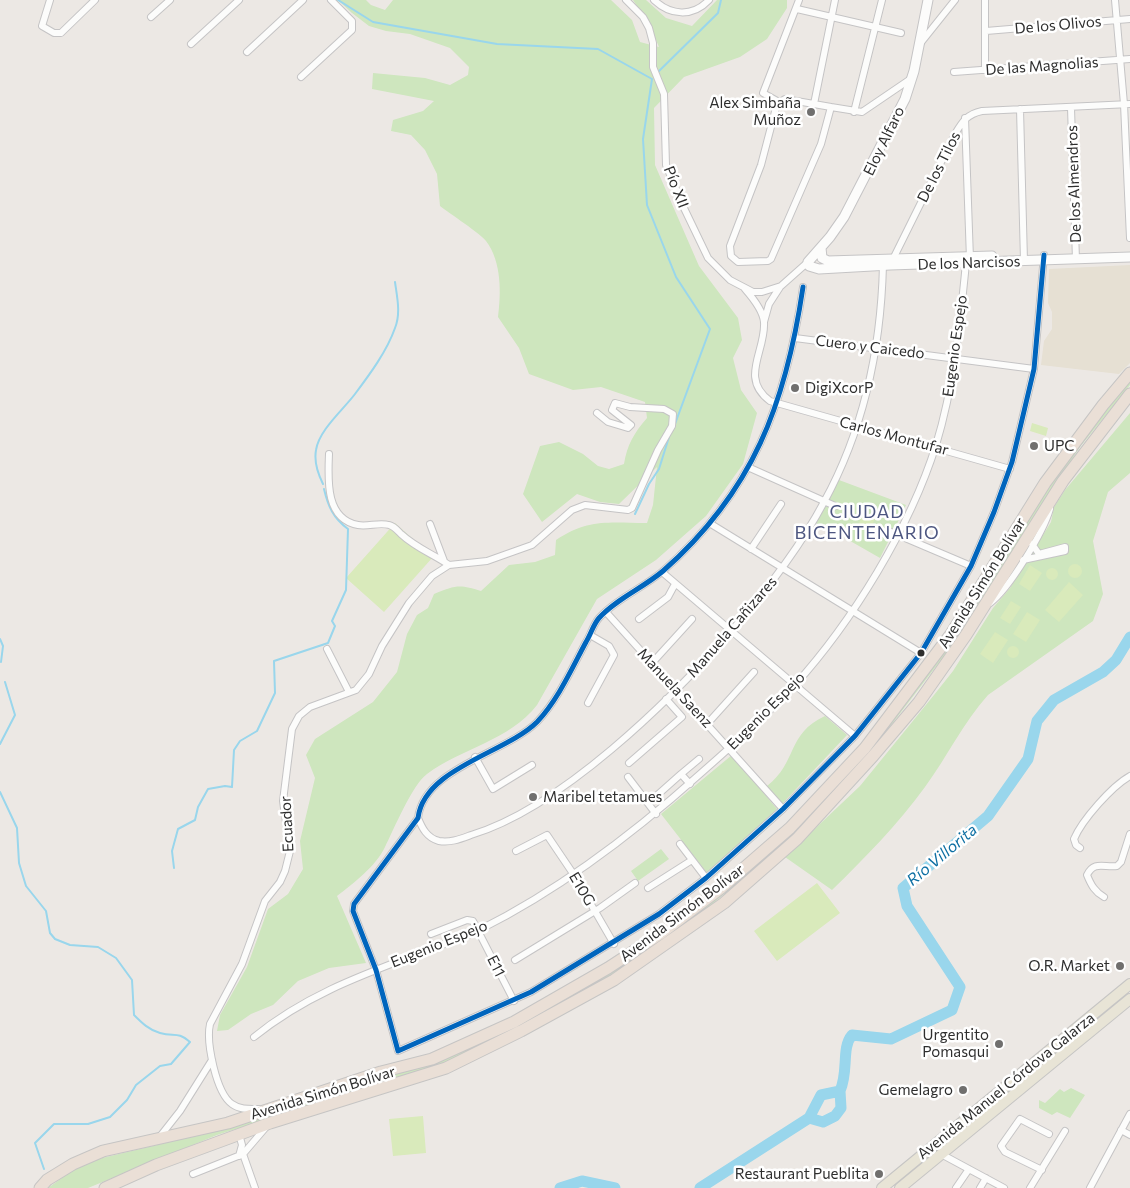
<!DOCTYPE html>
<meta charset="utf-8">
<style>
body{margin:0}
canvas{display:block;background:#ece8e4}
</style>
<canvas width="1130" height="1188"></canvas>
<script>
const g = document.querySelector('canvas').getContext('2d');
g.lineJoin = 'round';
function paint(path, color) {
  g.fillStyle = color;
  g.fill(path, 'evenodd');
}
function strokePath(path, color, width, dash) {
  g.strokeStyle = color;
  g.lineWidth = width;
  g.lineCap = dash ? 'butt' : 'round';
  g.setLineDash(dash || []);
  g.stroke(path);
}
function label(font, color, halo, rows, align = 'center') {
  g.font = font + ' Commissioner,sans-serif';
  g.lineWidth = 5;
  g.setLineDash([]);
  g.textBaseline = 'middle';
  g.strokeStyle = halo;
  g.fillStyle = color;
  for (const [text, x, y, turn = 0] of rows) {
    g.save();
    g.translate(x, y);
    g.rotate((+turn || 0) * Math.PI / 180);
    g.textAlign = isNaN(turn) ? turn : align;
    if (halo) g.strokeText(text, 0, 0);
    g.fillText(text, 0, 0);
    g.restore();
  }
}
const education = new Path2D(`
 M1130,265V363L1119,374L1041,365L1044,341L1052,329V312L1048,303L1049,269Z`);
const green = new Path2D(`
 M338,0H366L371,5L385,10L393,0H611L632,20L640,42L659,47L650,26L633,0H646L666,18L692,26L717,0H787V8L767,39L740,57L684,77L654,108L655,165L699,266L738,318L742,340L733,358L741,390L757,413L743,464L706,516L656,560L597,599L537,705C509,741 462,748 427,774C412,785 394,829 385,847C376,866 354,883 337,896L366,963L329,968L298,981L273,1005L251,1014L228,1030L217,1031L220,1015L247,967L268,909L288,894L303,869L300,841L315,778L306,755L315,739L373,702L397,672L407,634L417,615L428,608L434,594C455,585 460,584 481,591L509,565L535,562L555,555L556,540C589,518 610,523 647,523L653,505L657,467L619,504L600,502L577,494L542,522L523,494L540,446L559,442L583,454L598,466L609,469L624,464C627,445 634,433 647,418L645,402L601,387L573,390L529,374L519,348L498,317C501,294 502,262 486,241C481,234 449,213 440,206L437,174L425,150L411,135L391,131L393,120L423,111L434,101L372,89L373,73L425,78L450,85L468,75L469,67L450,48L410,34L386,31L369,26L352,13Z
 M1130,381V385L1080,447L944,656L869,754L782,845L697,917L630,964L549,1012L453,1060L217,1135L88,1188H48L73,1170L102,1158L216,1131L451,1056L477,1045L628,960L695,915L727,890L842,780L1078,444Z
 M1130,413V473L1108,492L1093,541L1103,594L1093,621L988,695C963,723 947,757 925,787C898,824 865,858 832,890L785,857L860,786L934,695L953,671L993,608L1010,588L1051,522L1054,507L1065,490Z
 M839,480L906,505L894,530L890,528L886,536L890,538L880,558L838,534L837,537L816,523Z
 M825,716L847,735L782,804L767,786C798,762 786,734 825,716Z
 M732,755L777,809L707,873L661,814Z
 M661,849L669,859L638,881L631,871Z
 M1071,1088L1085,1095L1070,1118L1057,1112L1052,1115L1039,1108V1100L1045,1103L1060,1089L1064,1092Z`);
const pitch = new Path2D(`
 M1032,423L1048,428L1046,436L1030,431Z
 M864,513L875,519L869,531L858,525Z
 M395,523L433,557L384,612L346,578Z
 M1068 571a7 7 0 1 1 14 0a7 7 0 1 1-14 0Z
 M1030,565L1042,573L1030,591L1019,584Z
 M1046 574a6 6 0 1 1 12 0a6 6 0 1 1-12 0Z
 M1069,582L1083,595L1059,622L1045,610Z
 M1011,601L1021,607L1010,624L1000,618Z
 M1027,612L1040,620L1026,642L1013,634Z
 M995,632L1008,640L993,663L980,654Z
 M1007 652a6 6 0 1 1 12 0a6 6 0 1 1-12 0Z
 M817,883L840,913L777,961L754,931Z
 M423,1116L426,1153L393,1156L389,1119Z`);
const stream = new Path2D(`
 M338,0L373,22L497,44L598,49L652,79L643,139L647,205L676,277L710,329L675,424
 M658,72L718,13L721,0
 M323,484C318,474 314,461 316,450C319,430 343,410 355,394C370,374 387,351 395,328C401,313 397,297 395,282
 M635,514L649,484L659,469L669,437
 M0,639L3,646L1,662
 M0,744L15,715L5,682
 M0,792L17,828L19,863L26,886L46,911L50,933L55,939L70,945L98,947L116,958L132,980L134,1015C142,1023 149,1030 160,1033C175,1037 177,1031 190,1042L171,1064L160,1066L136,1085L127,1100L110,1117L88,1124H54L35,1143L44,1169
 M174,868L172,851L178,829L195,820L198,807L208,789L225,786L232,787L234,750L240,741L257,731L275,693L274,661L328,643L335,626L332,621L346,590L348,529C333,518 328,506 324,489`);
const river = new Path2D(`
 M809,1118L823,1122L835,1116L841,1108L840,1091
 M560,1188L582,1181L615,1188
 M700,1188L809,1118L821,1095L840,1091C849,1071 841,1048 852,1035L891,1039L952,1010L960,987L907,906L903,888L988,816L1028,759L1037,721L1054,700L1103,672L1116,660L1130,637`);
const street = new Path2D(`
 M50,0L42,26L54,33H61L95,0
 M626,0L643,17L649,28L653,43V67L664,94L666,165L683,206L708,258L730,280L753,292H762L781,286L808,262
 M654,0C670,15 692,18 709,0
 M985,0V70
 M1115,0L1124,104L1130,238
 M797,9L901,33
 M151,17L170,0
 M986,31L1130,19
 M191,44L239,0
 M919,45L955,0
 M247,52L303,0
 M954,72L1130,59
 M301,77L352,30V21L331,0
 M785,99L831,107L821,144L771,259L768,261L738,262L731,256L730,246L761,165L777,104Z
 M779,102L763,93L799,0
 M814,104L835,0
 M831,107L862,112L912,78
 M1071,108L1076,260
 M1020,109L1024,261
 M854,112L882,0
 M965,118L970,259
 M893,259L955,134C962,122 967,114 982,111L1130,104
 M803,287C786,403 753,492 663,571C643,588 616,599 599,618C593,625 591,634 586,642C572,668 558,700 537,722C506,753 424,768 418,818L354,904L353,911L376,970L398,1051L531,992L659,914L706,878L783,809L855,736L921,653L971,566L994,512L1012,462L1034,369L1044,255
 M745,289C752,297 763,310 764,322C766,351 739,378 770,401L1010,469
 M764,322L769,304L780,287
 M795,338L1034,369
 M329,454C328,479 325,519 358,525C368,527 379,522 389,525C394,526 398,531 401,534C416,548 433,554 449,565
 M750,468L835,506
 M430,524L444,561
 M711,524L921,653
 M891,532L971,566
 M751,549L781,504
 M1023,560L1065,551V547L1039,554L1032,544
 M662,572L855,736
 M990,603C1009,589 1043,533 1050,509
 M606,612L783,809
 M639,619L668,597L675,584
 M327,649L349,692
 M652,663L692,619
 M588,703L614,655L609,646L590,635
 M708,723L754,672
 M475,757L493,789L532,765
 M629,763L682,717L666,699
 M681,774L699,759
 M628,777L656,814
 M654,798L681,774L690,784
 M418,818C422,828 427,838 439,841C450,843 460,839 471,835C561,808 670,701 732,630C767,590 799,549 824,502C864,429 881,348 883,265
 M680,844L706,878
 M1080,848L1076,845L1074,839C1082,820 1112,786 1130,776
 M516,851L547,835L574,875L614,944
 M648,888L692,860
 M1104,897C1095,892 1091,885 1087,875C1094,860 1105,868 1117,866L1121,862L1130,834
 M431,934L467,920L473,921L514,1001
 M515,960L600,908L635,883
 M254,1037C307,994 365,974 428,950C446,943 464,938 481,929C561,889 633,834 700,774C732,746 765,717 794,686C852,622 910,528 936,445C954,386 960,324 966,263
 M259,1109C250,1109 240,1110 232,1104C216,1093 206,1042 210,1024L242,964L265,901L280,882L285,871L290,851L283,801L292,729L299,716L310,707L356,690L369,674L382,646L409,603L432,576L449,565L487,561L532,545L572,510L585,505L628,510L632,508L658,450L672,426L673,414L664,409L630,407L615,403L612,410L631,425L628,428L608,422L597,413
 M1121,1130L1130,1135
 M158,1139L180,1111L212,1060
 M243,1154L255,1188
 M941,1154L1004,1188
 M239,1156L242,1145L239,1134
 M1042,1170L1005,1152L1001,1146L1020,1119L1049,1134
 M193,1174L243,1154L267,1126
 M956,1188L969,1169
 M980,1188L986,1178
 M1030,1188L1065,1131
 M1090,1188L1130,1114`);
const secondary = new Path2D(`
 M928,0L914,71L905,99L844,217L830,237L808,262L809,266L819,269L890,265L1130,257
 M821,248L822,258L828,261L992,256`);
const primary = new Path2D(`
 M882,1188L1130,984
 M900,1188L1130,999`);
const highway = new Path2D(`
 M40,1188L47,1180L73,1164L103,1151L228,1123L381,1072L432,1059L514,1022L608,968L660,934L721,888L790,828L865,748L951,634L1045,483L1103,405L1130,373
 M105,1188L156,1165L270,1123L446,1068L521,1031L614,980L724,903L797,839L873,756L919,702L966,635L1063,481L1130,394`);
const bus1 = new Path2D(`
 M803,287C786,403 753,492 663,571C643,588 616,599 599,618C593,625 591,634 586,642C572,668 558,700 537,722C506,753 424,768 418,818L354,904L353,911L376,970L398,1051L531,992L659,914L706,878L783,809L855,736L921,653L971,566L994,512L1012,462L1034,369L1044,255`);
const markers = [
 [811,112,5,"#706f6e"],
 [795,388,5,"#706f6e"],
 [1034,446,5,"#706f6e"],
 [921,653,4.5,"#2e2e2e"],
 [533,797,5,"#706f6e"],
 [1120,966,5,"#706f6e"],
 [999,1044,5,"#706f6e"],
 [963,1090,5,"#706f6e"],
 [879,1174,5,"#706f6e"]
];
const streetNames = [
 ["De los Olivos",1058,25,-5],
 ["De las Magnolias",1042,66,-4],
 ["Eloy Alfaro",884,141,-64],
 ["De los Tilos",939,167,-63],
 ["De los Almendros",1074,184,-92],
 ["Pío XII",676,187,69],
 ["De los Narcisos",969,263,-2],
 ["Eugenio Espejo",955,346,-82],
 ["Cuero y Caicedo",870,347,7],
 ["Carlos Montufar",894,436,15],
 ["Avenida Simón Bolívar",982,583,-58],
 ["Manuela Cañizares",732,627,-49],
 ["Manuela Saenz",675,688,47],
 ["Eugenio Espejo",766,711,-45],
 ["Ecuador",287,824,-93],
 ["E10G",582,889,59],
 ["Avenida Simón Bolívar",682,913,-37],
 ["Eugenio Espejo",439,944,-22],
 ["E11",496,966,63],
 ["Avenida Manuel Córdova Galarza",1006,1086,-39],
 ["Avenida Simón Bolívar",323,1093,-17]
];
const poiNames = [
 ["Alex Simbaña",801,103],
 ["Muñoz",801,120],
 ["DigiXcorP",805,388,"left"],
 ["UPC",1044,446,"left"],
 ["Maribel tetamues",543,797,"left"],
 ["O.R. Market",1110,966],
 ["Urgentito",989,1035],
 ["Pomasqui",989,1052],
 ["Gemelagro",953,1090],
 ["Restaurant Pueblita",869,1174]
];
const waterNames = [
 ["Río Villorita",942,855,-40]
];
const quarterNames = [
 ["CIUDAD",867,512],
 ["BICENTENARIO",867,533]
];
paint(education, '#e6e0d3');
paint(green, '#cee6be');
paint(pitch, '#d9eabb');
strokePath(stream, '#99d6ec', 2);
strokePath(river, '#99d6ec', 11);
strokePath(street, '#c5c4c5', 8);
strokePath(secondary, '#c5c4c5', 11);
strokePath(primary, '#c6c5c4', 12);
strokePath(highway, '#c6c5c4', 13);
strokePath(street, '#fcfcfb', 6);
strokePath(secondary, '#fcfcfb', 9);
strokePath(primary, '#e8e4d6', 10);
strokePath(highway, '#eadfd6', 11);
strokePath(bus1, '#0065bd', 5);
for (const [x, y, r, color] of markers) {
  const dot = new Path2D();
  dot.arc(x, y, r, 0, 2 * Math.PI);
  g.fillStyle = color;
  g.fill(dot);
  strokePath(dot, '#fff', 2);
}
label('15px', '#2e2e2e', '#fff', streetNames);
label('15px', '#2e2e2e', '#fff', poiNames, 'right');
label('italic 16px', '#0d6fa3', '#fff', waterNames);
g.letterSpacing = '1px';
label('18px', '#4d5680', '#fff', quarterNames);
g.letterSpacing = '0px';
</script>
